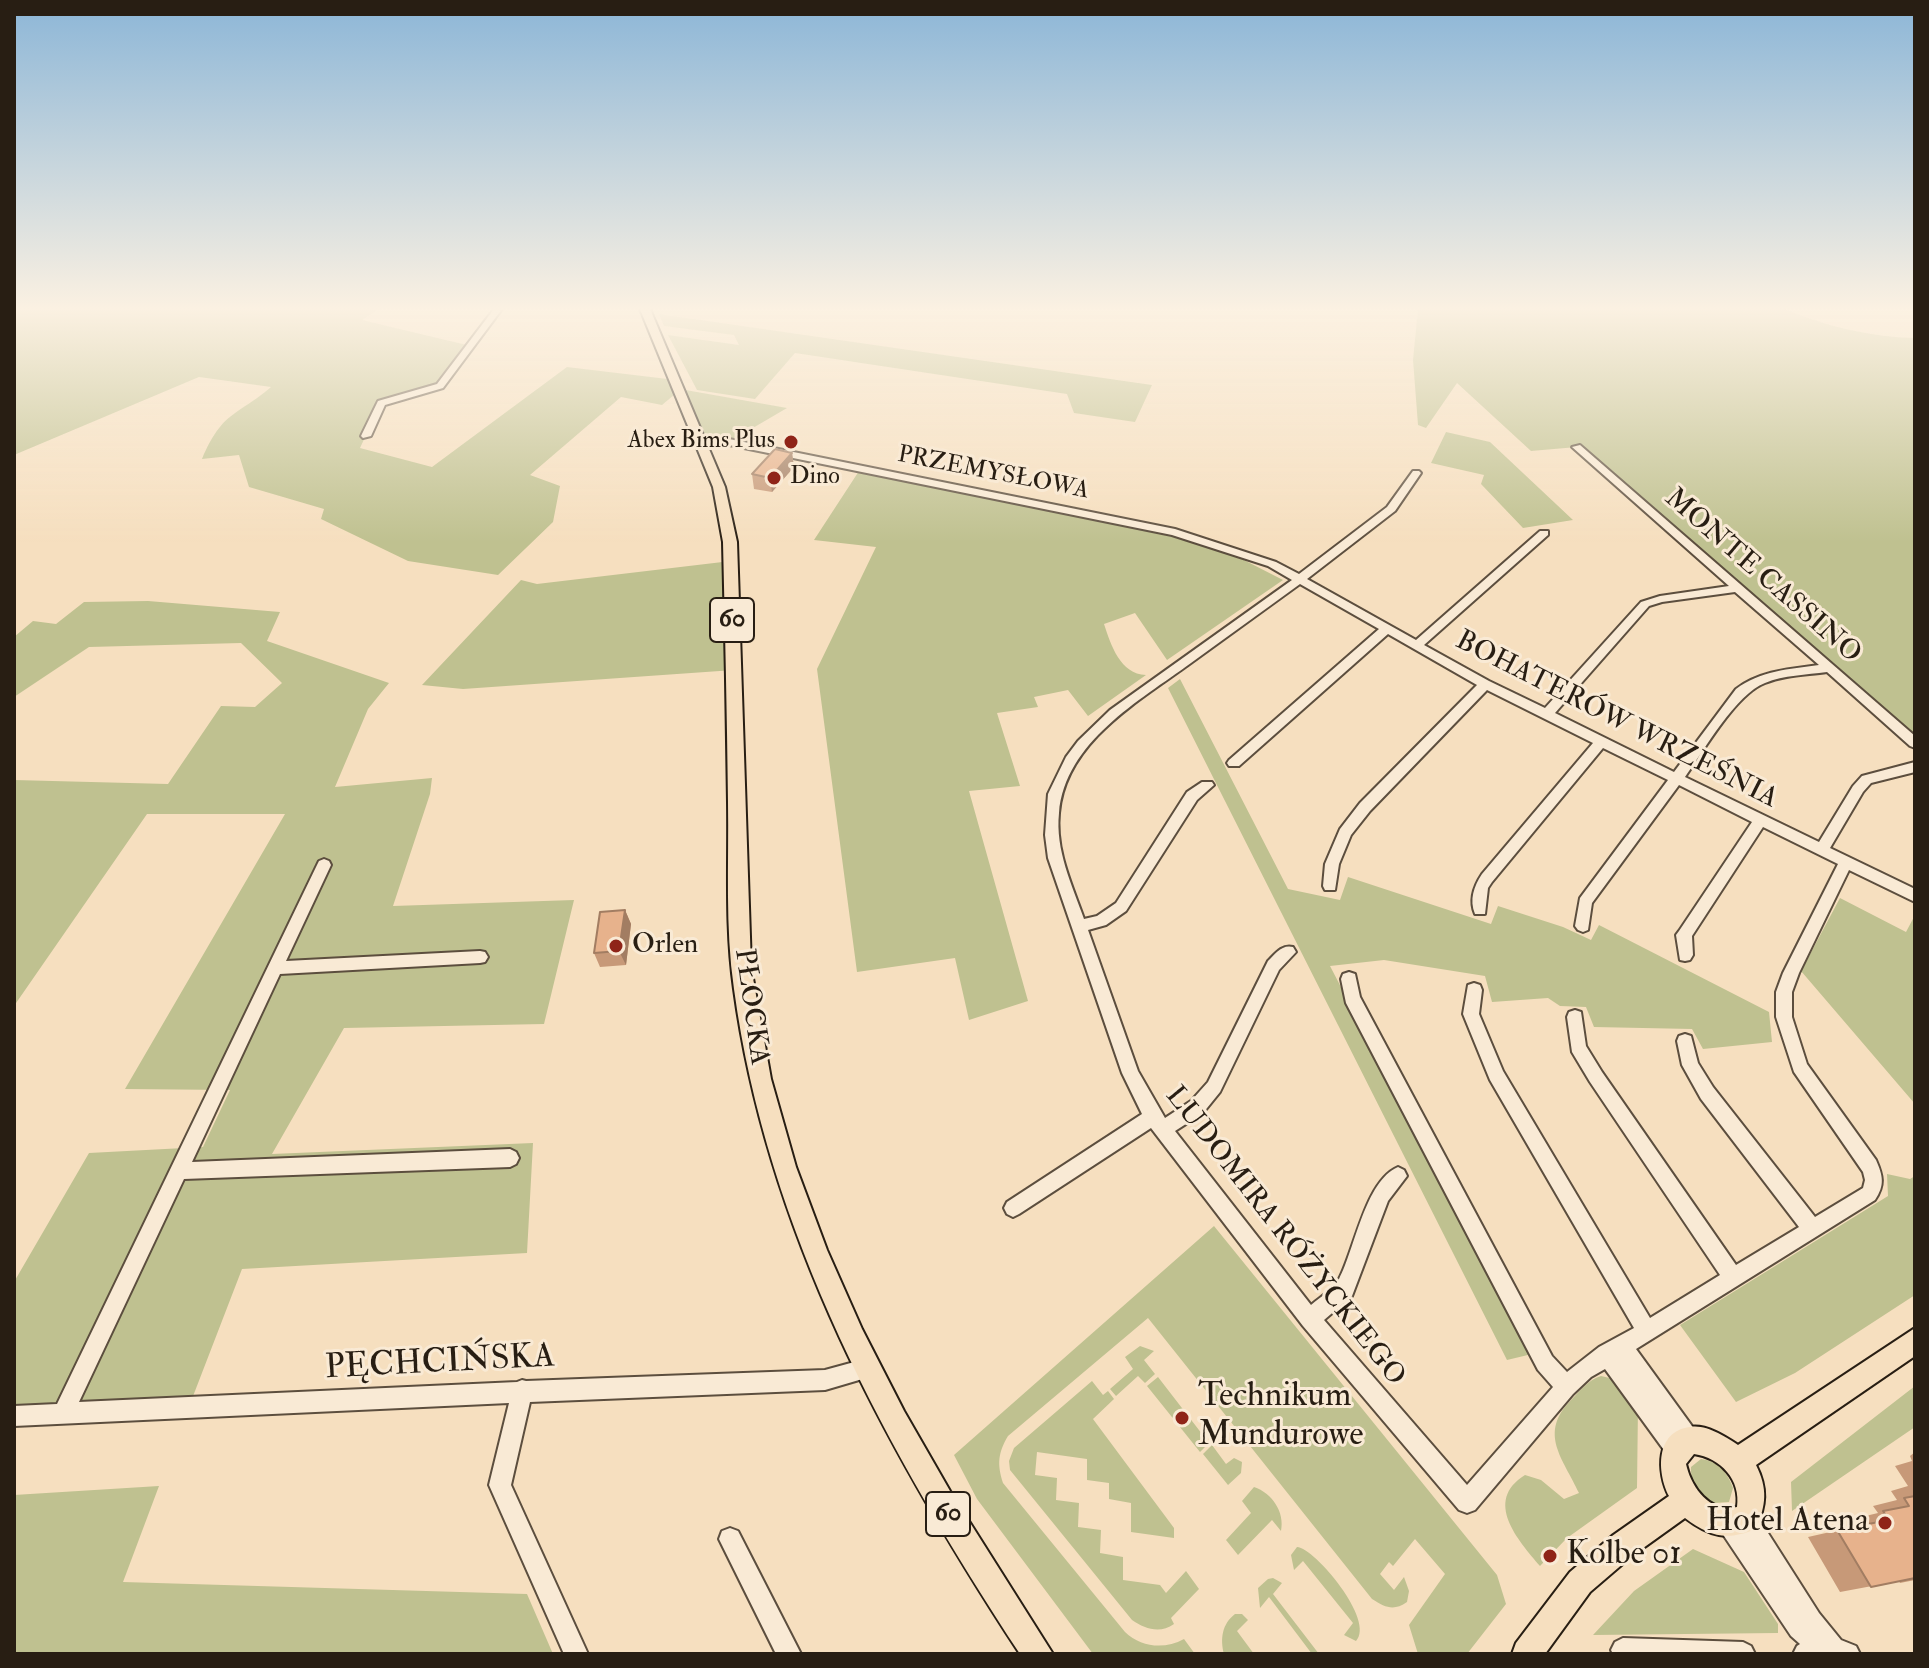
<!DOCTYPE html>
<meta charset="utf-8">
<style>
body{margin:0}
#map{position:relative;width:1929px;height:1668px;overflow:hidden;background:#f6dfbf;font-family:"IM FELL Double Pica",serif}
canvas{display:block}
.frame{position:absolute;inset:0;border:16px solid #281e13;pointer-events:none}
</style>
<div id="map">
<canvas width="1929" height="1668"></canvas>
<div class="frame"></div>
</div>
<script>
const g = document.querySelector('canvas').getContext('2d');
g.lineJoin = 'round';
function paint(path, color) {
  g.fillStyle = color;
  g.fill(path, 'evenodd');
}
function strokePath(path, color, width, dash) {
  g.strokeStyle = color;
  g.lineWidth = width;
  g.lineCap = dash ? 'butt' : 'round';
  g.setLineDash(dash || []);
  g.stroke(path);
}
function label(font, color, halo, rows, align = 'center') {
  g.font = font + ' "IM FELL Double Pica",serif';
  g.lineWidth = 6;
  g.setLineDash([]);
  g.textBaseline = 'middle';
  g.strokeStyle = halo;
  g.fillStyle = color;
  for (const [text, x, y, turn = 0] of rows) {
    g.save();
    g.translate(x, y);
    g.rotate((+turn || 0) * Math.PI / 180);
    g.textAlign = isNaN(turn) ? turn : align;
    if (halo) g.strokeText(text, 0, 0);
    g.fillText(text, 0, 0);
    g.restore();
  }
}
const green = new Path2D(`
 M14,309H379L362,320L471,346L440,386L381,403L360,448L432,467L567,367L676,380L680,389L787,408L729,442L703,443L680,390L662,405L621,397L530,475L560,486L553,522L498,575L408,561L321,519L324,509L249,487L239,455L202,459C223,410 236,417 271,387L199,377L14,455Z
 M1418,309H1784C1826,326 1869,337 1915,338V743L1577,447L1531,451L1457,383L1426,428L1418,425L1413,360Z
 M659,314L1152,385L1135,422L1074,413L1067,394L795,353L755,399L697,390L668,335L739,345L734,335L664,326Z
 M1446,432L1490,442L1573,520L1523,528L1481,484L1484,475L1431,463Z
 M859,471L1172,536L1242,559L1283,580L1167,660L1135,613L1104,624C1111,645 1120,674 1146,675L1088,716L1068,690L1034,697L1038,707L997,713L1020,786L969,791L1028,1001L969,1020L955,958L857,972L817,669L876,547L814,540Z
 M731,561L734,670L463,689L422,685L521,580L537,584Z
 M148,601L280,612L267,641L389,683L368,709L335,787L432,778L430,794L393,906L574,900L544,1024L344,1028L272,1154L533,1143L527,1253L242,1269L190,1404L14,1415V1282L89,1153L203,1147L230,1090L125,1089L285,814H147L14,1006V780L168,784L221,706L255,707L282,683L241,643L89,647L14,697V637L33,621L56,624L84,602Z
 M1180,679L1288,889L1340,900L1348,877L1491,924L1498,906L1563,927L1591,940L1599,925L1769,1012L1772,1042L1703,1049L1692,1029L1594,1027L1586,1007L1560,1006L1548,998L1492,1002L1485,976L1384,960L1330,966L1532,1354L1507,1360L1168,688Z
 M1840,898L1906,932L1915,915V1104L1801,971Z
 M1887,1174L1910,1179L1915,1176V1295L1795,1373L1736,1402L1680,1325L1888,1196Z
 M1214,1226L1497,1575L1506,1604L1467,1654H1418L1409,1625L1445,1574L1415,1539L1393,1566L1389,1562L1380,1574L1394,1590L1404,1577L1409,1591L1407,1602C1394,1611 1386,1608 1372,1599L1148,1318L1008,1436C998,1453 997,1464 1003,1483L1125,1632C1141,1647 1164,1650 1184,1639L1195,1654H1093L977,1499L954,1455Z
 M1140,1346L1154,1351L1144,1360L1155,1374L1145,1383L1138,1376L1116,1396L1110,1389L1133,1369L1125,1357Z
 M1601,1376L1614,1379L1638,1406L1637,1488L1567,1538L1540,1566C1518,1540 1483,1501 1525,1475L1541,1480L1564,1499L1579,1493C1563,1458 1538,1434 1571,1400C1581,1390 1588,1380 1601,1376Z
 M1158,1377L1209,1443L1200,1452L1147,1386Z
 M1092,1381L1103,1395L1108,1391L1114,1399L1093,1419L1174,1528V1538L1131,1532V1503L1109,1499V1483L1087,1480V1459L1037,1452L1035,1475L1057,1478L1056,1500L1079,1503L1078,1527L1101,1530L1100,1553L1123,1557V1580L1160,1585L1166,1593L1186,1571L1199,1589L1171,1618L1174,1624C1160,1634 1145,1629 1132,1620L1010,1470L1009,1461L1014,1448Z
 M1915,1386V1427L1792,1511L1791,1482Z
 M1212,1445L1226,1464L1234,1458L1242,1462L1241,1473L1228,1485L1203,1454Z
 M1701,1459C1718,1461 1728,1473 1733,1488L1729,1502L1714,1503C1700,1495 1690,1484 1691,1467Z
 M159,1486L123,1582L527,1594L553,1654H14V1495Z
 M1254,1487C1272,1493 1285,1512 1281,1531L1272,1520L1238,1555L1226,1540L1251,1513L1242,1501Z
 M1297,1547C1315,1548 1376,1621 1356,1641L1344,1635L1353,1623L1303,1561L1294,1570L1291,1555Z
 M1693,1549L1744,1572L1778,1624V1633L1593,1635L1634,1591Z
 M1273,1578L1282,1583L1273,1594L1319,1654H1312L1269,1597L1260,1608L1258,1588L1268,1579Z
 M1235,1614H1242L1248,1620L1237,1631L1254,1654H1224C1220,1639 1222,1624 1235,1614Z`);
const minor = new Path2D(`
 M494,309H502L443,388L385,405L371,436L363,438L361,436L378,401L437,384Z
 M729,439L1175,529L1276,562L1299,574L1387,507L1413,471H1419L1421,473L1395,511L1307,579L1416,640L1540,531H1548V535L1424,645L1489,681L1545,708L1641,602L1660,596L1729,586L1572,447L1580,445L1915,736V748L1910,746L1827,672C1806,675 1784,675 1765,683C1736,694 1704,750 1685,777L1819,842L1853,786L1862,776L1915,762V772L1871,783L1863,792L1830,848L1915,889V902L1849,870L1799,973L1792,992V1017L1807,1064L1876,1160C1883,1176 1885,1185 1875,1200L1636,1349L1697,1433L1701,1440L1697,1447L1690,1451L1686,1449L1683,1457L1676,1461L1669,1457L1605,1369L1591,1377L1573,1394L1475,1510L1467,1513L1459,1510L1303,1326L1151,1128L1019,1214L1013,1217L1007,1214L1004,1208L1007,1202L1142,1114L1122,1073L1048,858L1045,835L1048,794L1066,757L1078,741L1110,710L1292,580L1268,566L1172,535L729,445L703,446L698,443L703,440ZM1300,584L1379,629L1229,760L1227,763L1229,766H1239L1388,634L1477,685L1360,803L1340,829L1325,864L1323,886L1325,890H1335L1339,864L1351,835L1370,811L1487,690L1593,743L1482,874C1474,886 1469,900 1475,914H1485L1488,888L1492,882L1603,748L1668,780L1580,898L1575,926L1578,930L1583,932L1588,930L1592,903L1679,785L1752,822L1679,931L1676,935L1680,960L1685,961L1690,960L1693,955L1692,936L1763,827L1838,864L1783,973L1776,992V1017L1794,1072L1863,1172L1865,1180L1863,1188L1815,1217L1713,1087L1698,1063L1691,1036L1685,1034L1679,1036L1677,1041L1682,1065L1701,1099L1799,1227L1736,1265L1602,1072L1586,1046L1581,1012L1575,1010L1569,1012L1567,1017L1572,1052L1590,1082L1720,1275L1650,1318L1503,1071L1479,1014L1482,990L1480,985L1474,983L1468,985L1463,1014L1490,1080L1634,1328L1599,1347L1567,1372L1552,1356L1360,997L1355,974L1349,972L1343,974L1341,979L1346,1003L1538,1370L1553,1387L1467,1485L1324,1320L1352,1296L1388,1201L1407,1176L1404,1170L1398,1167C1365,1181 1355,1249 1339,1279C1334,1289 1320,1297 1311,1305L1175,1131L1203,1113L1220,1092L1279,970L1296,952L1293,947C1282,944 1275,954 1268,961L1208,1082L1191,1101L1165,1118L1138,1071L1088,930L1106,925L1126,911L1197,800L1214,785L1212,782H1202L1187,792L1116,903L1097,916L1084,919C1072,885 1055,850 1059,813C1065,742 1139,701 1191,663C1227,637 1264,610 1300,584ZM1735,592L1819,665C1789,669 1760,671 1736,689L1674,772L1555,713L1649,606L1662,602Z
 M324,859L329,861L331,865L286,961L480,951L485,952L488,957L485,962L480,963L280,974L192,1162L510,1149L516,1152L519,1158L516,1164L510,1167L184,1179L79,1402L517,1382L522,1380L526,1381L825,1370L869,1358L876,1361L879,1368L876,1375L825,1390L530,1402L511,1485L588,1654H564L489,1485L509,1403L14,1426V1406L57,1404L317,865L319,861Z
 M1746,1508L1754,1511L1819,1613L1841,1640L1856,1646L1860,1654H1793L1797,1646L1800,1644L1791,1636L1716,1524L1719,1516L1727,1513L1736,1517L1738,1511Z
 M730,1528L738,1531L801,1654H776L719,1539L722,1531Z
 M1623,1638L1743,1642L1751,1646L1755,1654H1613L1611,1650L1615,1642Z`);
const major = new Path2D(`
 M640,309H650L725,487L737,542L751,967L771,1079L796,1167L827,1250L862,1329L904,1411L950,1491L1053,1654H1020C887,1451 767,1233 734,989C725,927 729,864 728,802C727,715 725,629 723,542L713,487Z
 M1915,1328V1356L1756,1465C1768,1489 1766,1505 1756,1529C1727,1541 1710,1537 1685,1518L1632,1556L1590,1592L1545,1654H1512L1516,1643L1570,1572L1612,1536L1669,1496C1657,1473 1655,1431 1690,1427C1706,1424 1726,1437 1738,1445ZM1694,1454C1721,1458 1741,1480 1737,1507C1710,1514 1691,1487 1686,1464Z`);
const wall = new Path2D(`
 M792,453L794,467L772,492L754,489L752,474Z
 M625,910L631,924L626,965L600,967L594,953Z
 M1915,1452V1580L1900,1583L1899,1581L1840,1592L1808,1537L1857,1526L1853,1519L1878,1513L1873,1506L1897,1500L1891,1491L1908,1486L1895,1466L1912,1461L1910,1456Z`);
const shadedWall = new Path2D(`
 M792,453L794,467L772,492L770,478Z
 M625,910L631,924L626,965L619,951Z`);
const building = new Path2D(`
 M775,449L792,453L770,478L752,474Z
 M625,910L619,951L594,953L600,912Z
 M1915,1496V1578L1871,1587L1837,1530L1889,1520L1883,1511L1909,1506L1904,1498Z`);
const markers = [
 [791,442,8,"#8f2418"],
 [774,478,8,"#8f2418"],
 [616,946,8,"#8f2418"],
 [1182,1418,8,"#8f2418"],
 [1885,1523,8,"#8f2418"],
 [1550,1556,8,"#8f2418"]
];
const farPoinames = [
 ["Abex Bims Plus",775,442],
 ["Dino",790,478,"left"]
];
const farStreetnames = [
 ["PRZEMYSŁOWA",993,474,11]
];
const shields = [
 [732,620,44],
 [948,1514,44]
];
const shieldNames = [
 ["60",732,620],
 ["60",948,1514]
];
const streetNames = [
 ["MONTE CASSINO",1762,577,41],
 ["BOHATERÓW WRZEŚNIA",1616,721,27],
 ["PŁOCKA",750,1007,82],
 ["LUDOMIRA RÓŻYCKIEGO",1284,1237,52]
];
const poiNames = [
 ["Orlen",632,946]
];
const nearStreetnames = [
 ["PĘCHCIŃSKA",440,1364,-3]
];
const nearPoinames = [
 ["Technikum",1198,1398],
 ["Mundurowe",1198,1437],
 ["Hotel Atena",1869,1523,"right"],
 ["Kolbe 01",1566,1556]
];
paint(green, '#bfc190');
strokePath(minor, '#5c4e3e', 4);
strokePath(major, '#281e13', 4);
paint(minor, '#f9ead5');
paint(major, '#f6dfbf');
paint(wall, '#c79978');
paint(shadedWall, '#a27d62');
paint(building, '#e7b28c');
strokePath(building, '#a27d62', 2);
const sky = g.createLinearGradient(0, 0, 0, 542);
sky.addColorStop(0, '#8cb6d7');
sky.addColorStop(0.57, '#fbf1e2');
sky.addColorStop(1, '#fbf1e200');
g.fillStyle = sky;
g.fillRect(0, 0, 1929, 542);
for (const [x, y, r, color] of markers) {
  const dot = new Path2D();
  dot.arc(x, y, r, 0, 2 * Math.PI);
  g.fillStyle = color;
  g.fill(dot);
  strokePath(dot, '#f9ead5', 3);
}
label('24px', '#281e13', '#f9ead5', farPoinames, 'right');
label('24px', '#281e13', '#f9ead5', farStreetnames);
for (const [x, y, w] of shields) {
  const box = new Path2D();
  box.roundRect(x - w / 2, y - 22, w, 44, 6);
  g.fillStyle = '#f9ead5';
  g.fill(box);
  strokePath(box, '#281e13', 2);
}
label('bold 26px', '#281e13', null, shieldNames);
label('28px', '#281e13', '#f9ead5', streetNames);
label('28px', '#281e13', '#f9ead5', poiNames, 'left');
label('34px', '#281e13', '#f9ead5', nearStreetnames);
label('34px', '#281e13', '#f9ead5', nearPoinames, 'left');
</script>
